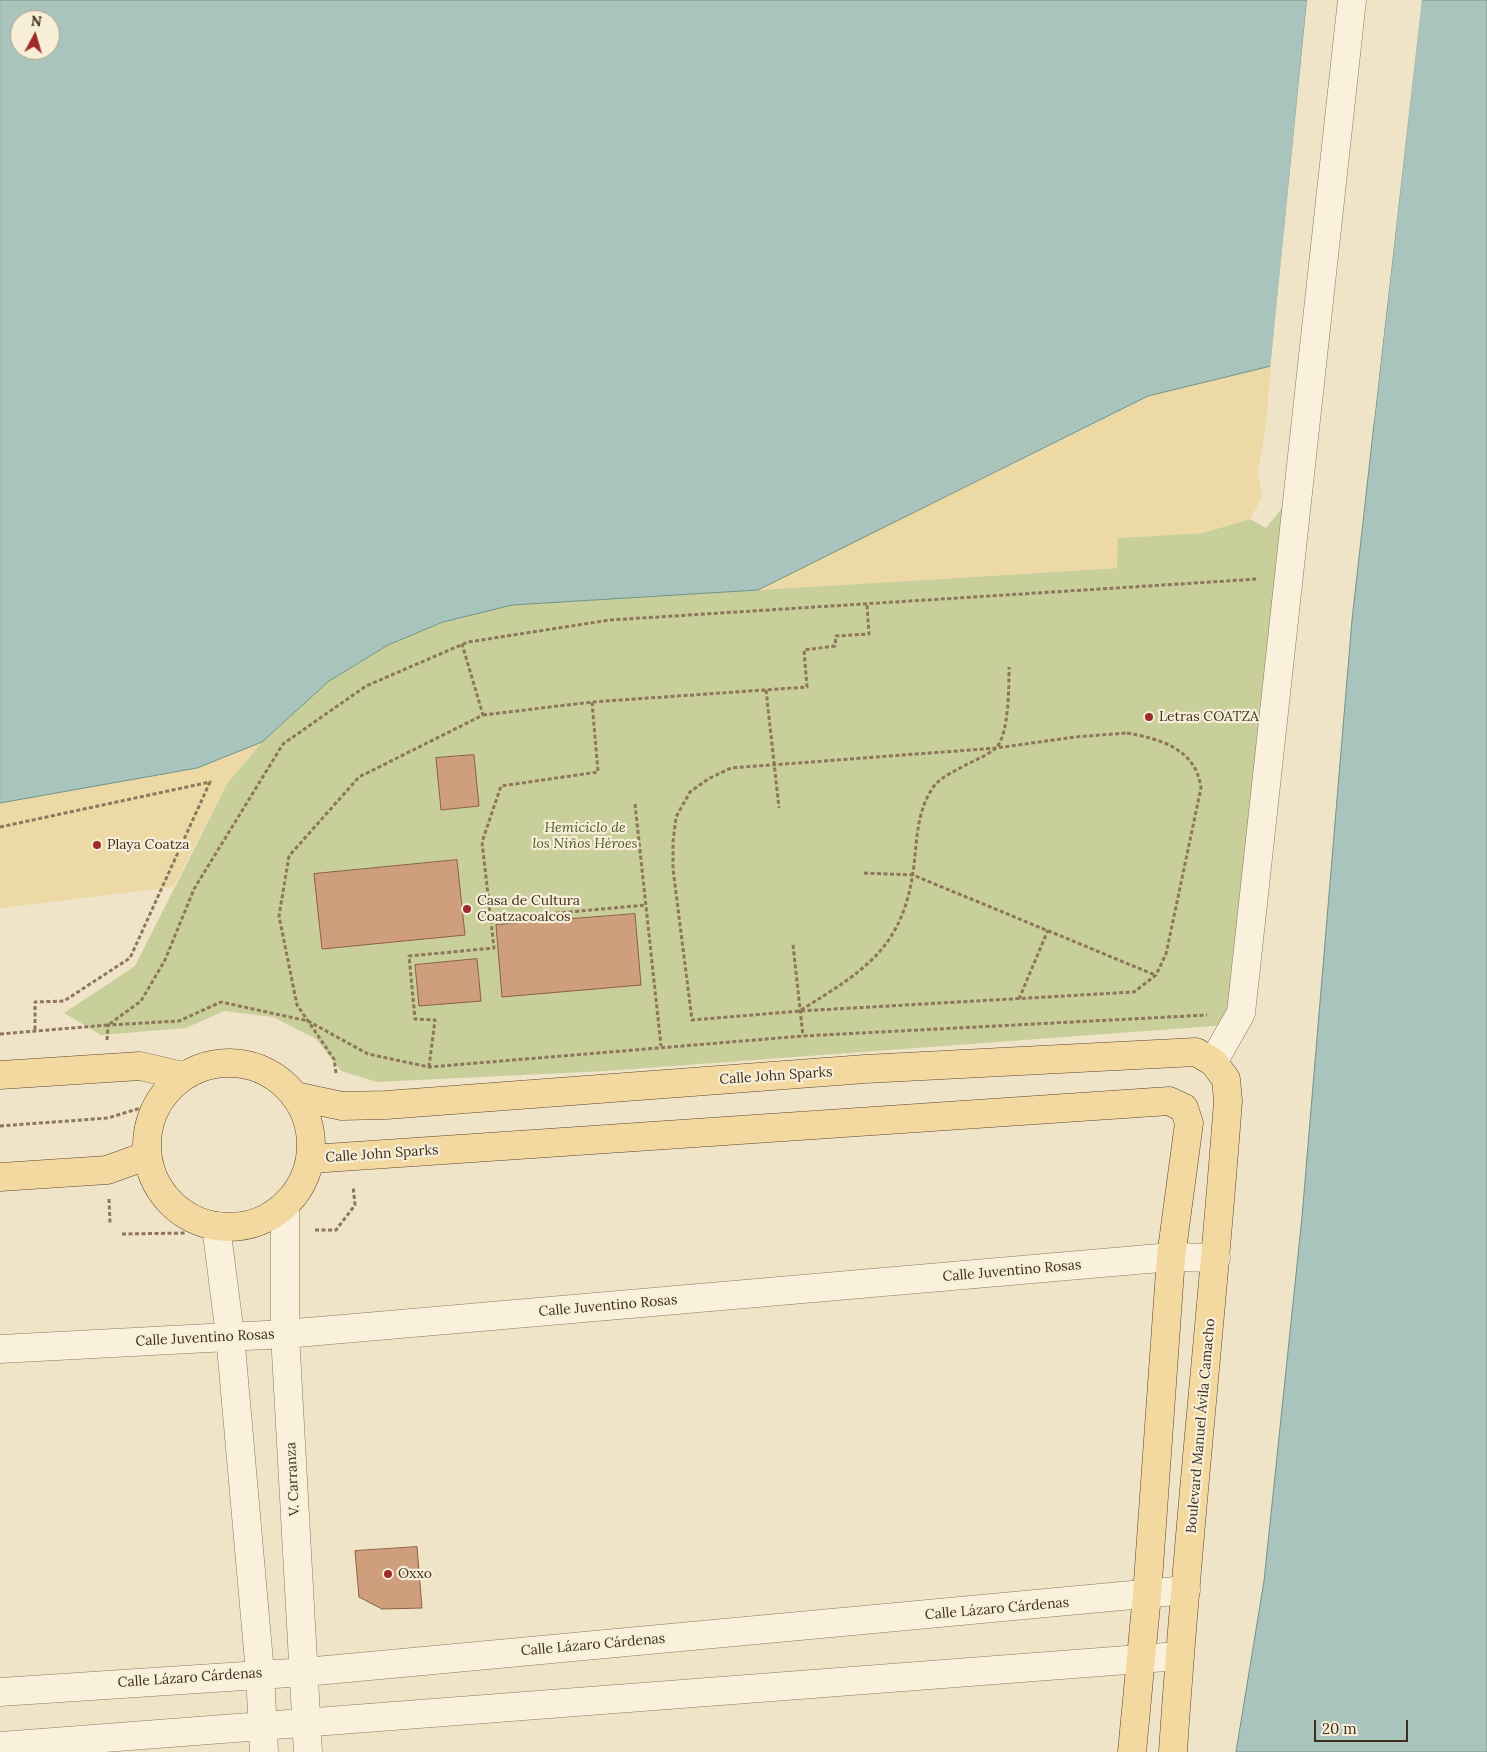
<!DOCTYPE html>
<meta charset="utf-8">
<style>
body{margin:0}
#map{position:relative;width:1487px;height:1752px;overflow:hidden;background:#f0e4c8;font-family:Lora,serif}
canvas{display:block}
.north{position:absolute;left:10px;top:10px;width:50px;height:50px;box-sizing:border-box;background:#f7eed8;border:1px solid #ada18e;border-radius:50%;rotate:6deg;font-size:14px;font-weight:700;line-height:20px;text-align:center;color:#3d2e20}
.north::after{content:'';display:block;margin:auto;width:18px;height:22px;background:#9e2a2b;clip-path:polygon(50% 0,100% 100%,50% 72%,0 100%)}
.scale{position:absolute;left:1314px;top:1720px;width:94px;height:22px;box-sizing:border-box;border:2px solid #3d2e20;border-top:0;padding-left:6px;font-size:15px;line-height:18px;white-space:nowrap;color:#3d2e20;-webkit-text-stroke:4px #f7eed8;paint-order:stroke}
</style>
<div id="map">
<canvas width="1487" height="1752"></canvas>
<div class="north">N</div>
<div class="scale">20 m</div>
</div>
<script>
const g = document.querySelector('canvas').getContext('2d');
g.lineJoin = 'round';
function paint(path, color) {
  g.fillStyle = color;
  g.fill(path, 'evenodd');
}
function strokePath(path, color, width, dash) {
  g.strokeStyle = color;
  g.lineWidth = width;
  g.lineCap = dash ? 'butt' : 'round';
  g.setLineDash(dash || []);
  g.stroke(path);
}
function label(font, color, halo, rows, align = 'center') {
  g.font = font + ' Lora,serif';
  g.lineWidth = 4.5;
  g.setLineDash([]);
  g.textBaseline = 'middle';
  g.strokeStyle = halo;
  g.fillStyle = color;
  for (const [text, x, y, turn = 0] of rows) {
    g.save();
    g.translate(x, y);
    g.rotate((+turn || 0) * Math.PI / 180);
    g.textAlign = isNaN(turn) ? turn : align;
    if (halo) g.strokeText(text, 0, 0);
    g.fillText(text, 0, 0);
    g.restore();
  }
}
const green = new Path2D(`
 M1286,503L1227,1025L606,1071L377,1082L341,1071L316,1039L273,1017L224,1011L186,1028L101,1035L64,1013L135,966L228,782L262,742L329,681L388,645L443,622L512,605L1117,568V538L1202,533L1250,519L1266,528Z`);
const sand = new Path2D(`
 M1271,366L1266,424L1258,472L1262,497L1250,519L1202,533L1118,538L1117,568L758,590L1150,395Z
 M262,742L228,782L173,887L0,908V803L197,768Z`);
const water = new Path2D(`
 M0,0H1307L1271,366L1148,396L758,590L512,605L443,622L388,645L329,681L262,742L197,768L0,803ZM20,20H50V50H20Z
 M1422,0H1487V1752H1236L1264,1581L1302,1217L1352,620Z`);
const pier = new Path2D(`
 M1307,0H1310L1273,366L1270,369Z
 M1420,0H1422L1374,421H1372Z`);
const building = new Path2D(`
 M474,755L479,806L441,810L436,758Z
 M457,860L465,935L322,949L314,874Z
 M635,914L641,985L502,997L496,925Z
 M477,959L481,1001L419,1006L415,965Z
 M417,1547L422,1608L382,1609L359,1597L355,1551Z`);
const path = new Path2D(`
 M766,690L779,808
 M483,715L592,702L807,687L804,650L835,646L836,636L869,634L867,604
 M1127,733C1161,739 1196,749 1201,788L1166,954L1156,975L1134,992L800,1011L692,1020L673,869V842L676,817L690,792L708,779L731,768L996,748L1075,737Z
 M635,804L661,1046
 M0,827L210,782L130,958L64,1001L35,1002V1031
 M864,873L913,875L1155,975
 M491,919L646,905
 M793,945L803,1036
 M1019,999L1048,930
 M801,1010C865,970 904,948 914,865C917,839 917,812 932,789C939,778 951,773 962,767C972,761 987,756 996,748C1009,735 1009,686 1009,667
 M0,1034L108,1025L141,1001L165,960L194,889L283,744L366,686L468,642L610,620L1258,579
 M107,1040L108,1025L179,1021L221,1002L308,1021L368,1054L429,1067L803,1036L1207,1015
 M429,1067L435,1020L415,1019L409,956L494,948L482,842L501,786L598,772L592,702
 M336,1073L334,1059L297,1005L279,916L289,856L359,777L483,715L462,644
 M0,1126L108,1118L157,1103
 M109,1199L110,1223
 M315,1230H336L355,1205L353,1186
 M122,1234L186,1233`);
const minor = new Path2D(`
 M1213,1062L1241,1013L1352,0
 M285,1206V1334L308,1752
 M216,1226L230,1335L260,1673L264,1752
 M0,1349L285,1334L1171,1257L1216,1258
 M0,1692L305,1672L1186,1590
 M0,1746L1179,1656`);
const major = new Path2D(`
 M147 1145a82 82 0 1 1 164 0a82 82 0 1 1-164 0Z
 M0,1075L140,1066L183,1076
 M295,1096L342,1106L386,1105L865,1069L1196,1052L1213,1062L1226,1079L1228,1101C1212,1318 1187,1535 1173,1752
 M311,1159L1169,1101L1184,1108L1189,1123L1171,1257L1147,1595L1132,1752
 M0,1177L107,1170L146,1156`);
const markers = [
 [1149,717,5,"#9e2a2b"],
 [97,845,5,"#9e2a2b"],
 [467,909,5,"#9e2a2b"],
 [388,1574,5,"#9e2a2b"]
];
const poiNames = [
 ["Letras COATZA",1159,717],
 ["Playa Coatza",107,845],
 ["Casa de Cultura",477,901],
 ["Coatzacoalcos",477,917],
 ["Oxxo",398,1574]
];
const parkNames = [
 ["Hemiciclo de",585,828],
 ["los Niños Héroes",585,844]
];
const streetNames = [
 ["Calle John Sparks",776,1076,-4],
 ["Calle John Sparks",382,1154,-4],
 ["Calle Juventino Rosas",1012,1271,-5],
 ["Calle Juventino Rosas",608,1306,-5],
 ["Calle Juventino Rosas",205,1338,-3],
 ["Boulevard Manuel Ávila Camacho",1201,1426,-85],
 ["V. Carranza",293,1479,-93],
 ["Calle Lázaro Cárdenas",997,1609,-5],
 ["Calle Lázaro Cárdenas",593,1645,-5],
 ["Calle Lázaro Cárdenas",190,1678,-4]
];
paint(green, '#c9cf9b');
paint(sand, '#ecd9a5');
paint(water, '#a9c4bc');
strokePath(water, '#6f938a', 1);
paint(pier, '#f0e4c8');
paint(building, '#cf9f7d');
strokePath(building, '#8d5f41', 1);
strokePath(minor, '#8d765c', 29);
strokePath(major, '#5b4430', 29);
strokePath(path, '#8d765c', 3, [4, 2.5]);
strokePath(minor, '#faf1dc', 28);
strokePath(major, '#f3d9a0', 28);
for (const [x, y, r, color] of markers) {
  const dot = new Path2D();
  dot.arc(x, y, r, 0, 2 * Math.PI);
  g.fillStyle = color;
  g.fill(dot);
  strokePath(dot, '#f7eed8', 2);
}
label('14px', '#3d2e20', '#f7eed8', poiNames, 'left');
label('italic 14px', '#4d5a26', '#f7eed8', parkNames);
label('14px', '#3d2e20', '#f7eed8', streetNames);
</script>
